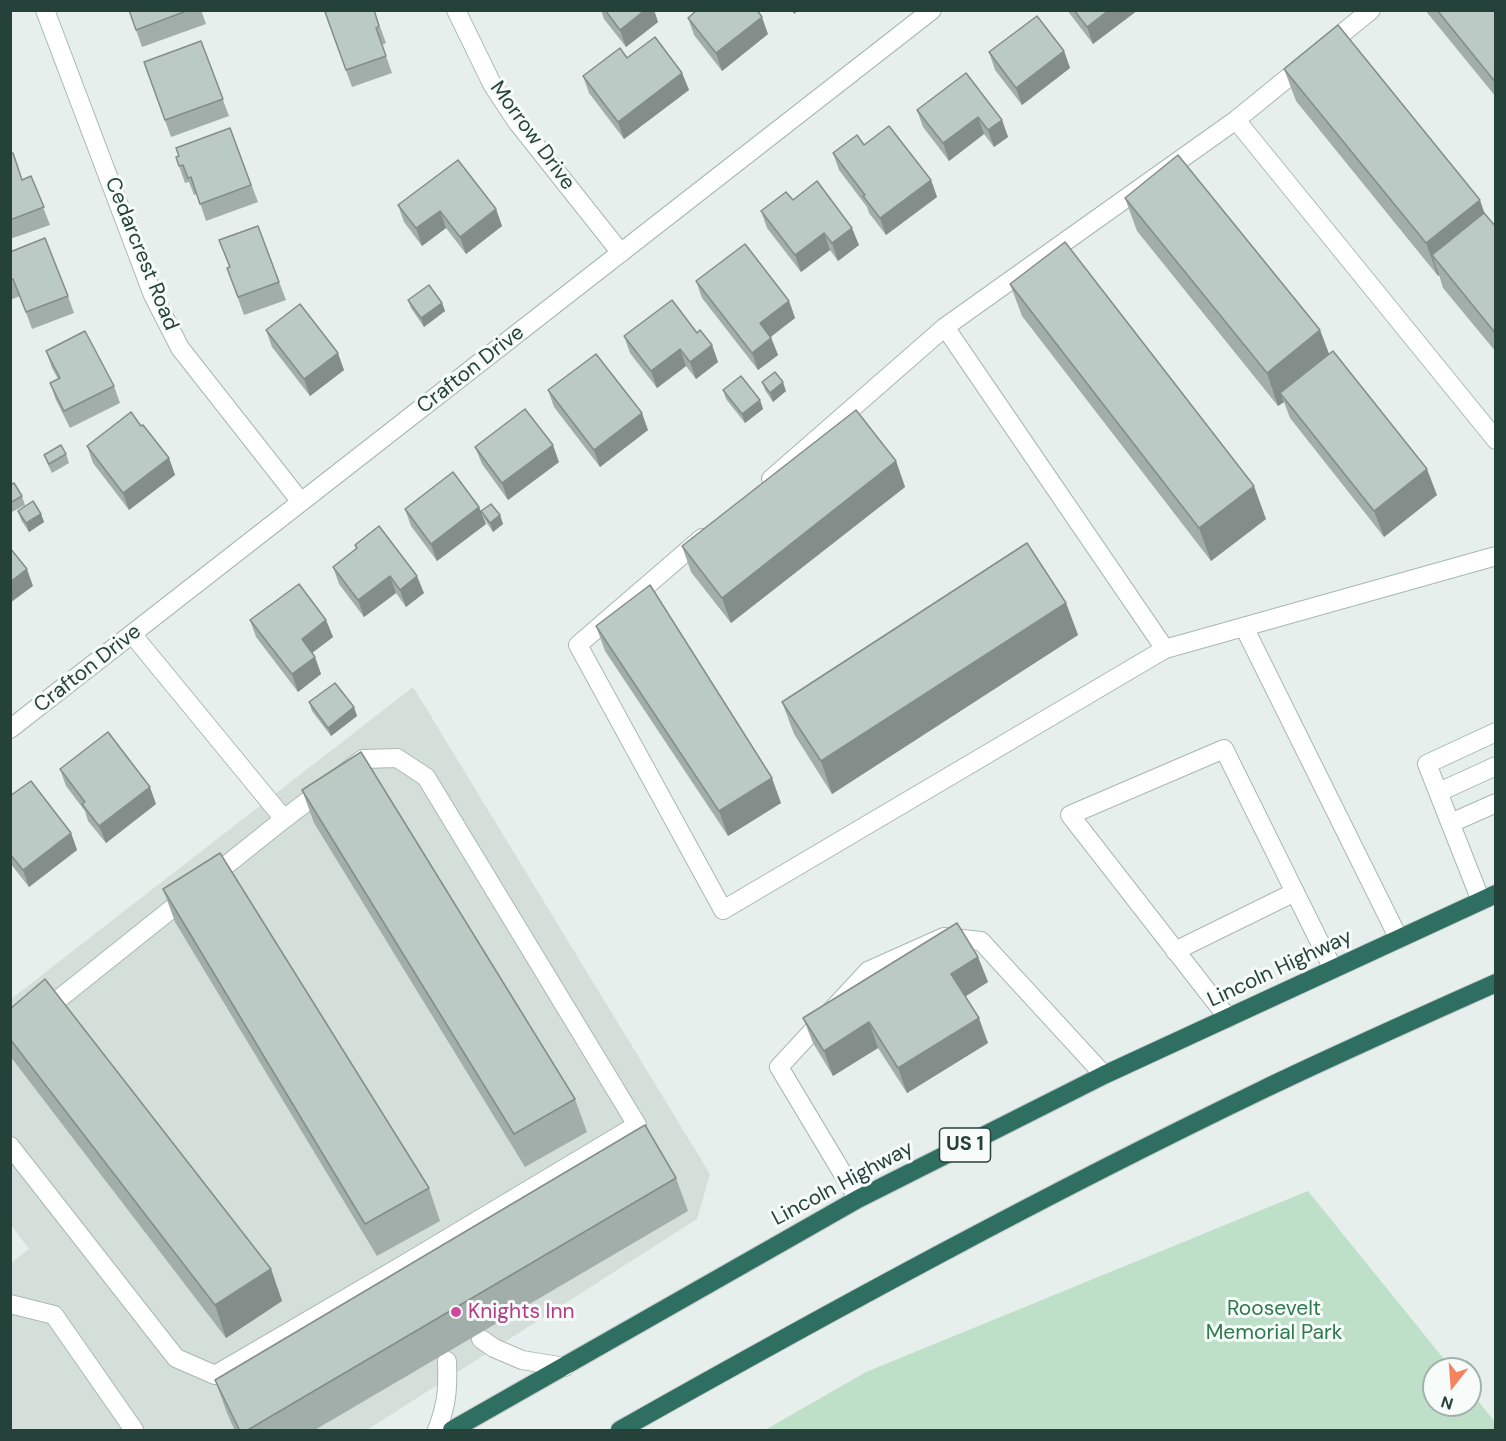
<!DOCTYPE html>
<style>
body{margin:0}
#map{position:relative;width:1506px;height:1441px;overflow:hidden;background:#e6efeb;font-family:"DM Sans",sans-serif}
canvas{display:block}
.frame{position:absolute;inset:0;border:12px solid #24423a;pointer-events:none}
.north{position:absolute;left:1422px;top:1357px;width:60px;height:60px;box-sizing:border-box;background:#f7fbf9;border:2px solid #a3b1ad;border-radius:50%;rotate:197deg;font-size:16px;font-weight:700;line-height:24px;text-align:center;color:#24423a}
.north::after{content:'';display:block;margin:auto;width:21px;height:27px;background:#f4845f;clip-path:polygon(50% 0,100% 100%,50% 72%,0 100%)}
</style>
<div id="map">
<canvas width="1506" height="1441"></canvas>
<div class="frame"></div>
<div class="north">N</div>
</div>
<script>
const g = document.querySelector('canvas').getContext('2d');
g.lineJoin = 'round';
function paint(path, color) {
  g.fillStyle = color;
  g.fill(path, 'evenodd');
}
function strokePath(path, color, width, dash) {
  g.strokeStyle = color;
  g.lineWidth = width;
  g.lineCap = dash ? 'butt' : 'round';
  g.setLineDash(dash || []);
  g.stroke(path);
}
function label(font, color, halo, rows, align = 'center') {
  g.font = font + ' "DM Sans",sans-serif';
  g.lineWidth = 6;
  g.setLineDash([]);
  g.textBaseline = 'middle';
  g.strokeStyle = halo;
  g.fillStyle = color;
  for (const [text, x, y, turn = 0] of rows) {
    g.save();
    g.translate(x, y);
    g.rotate((+turn || 0) * Math.PI / 180);
    g.textAlign = isNaN(turn) ? turn : align;
    if (halo) g.strokeText(text, 0, 0);
    g.fillText(text, 0, 0);
    g.restore();
  }
}
const built = new Path2D(`
 M413,687L710,1174L697,1219L367,1430H11V1263L29,1249L11,1225V999Z`);
const green = new Path2D(`
 M1308,1191L1452,1369H1434V1405H1470V1391L1495,1422V1430H765L866,1372Z`);
const minor = new Path2D(`
 M45,10L153,295L180,348L301,502
 M456,10L492,84L517,122L621,253
 M1236,120L1496,440
 M945,327L1165,649L1496,556
 M771,479L945,327L1236,120L1371,10
 M702,538L578,645L723,910L1165,649
 M1244,627L1399,939
 M132,634L284,819
 M10,729L932,10
 M1439,792L1496,766
 M1451,823L1496,803
 M1481,901L1427,764L1496,732
 M1175,951L1295,892
 M1228,1018L1070,815L1224,749L1333,969
 M10,1038L284,819L363,759L397,758L426,777L637,1125L398,1268L215,1375L176,1358L10,1146
 M858,1199L779,1067L868,971L944,937L981,941L1104,1075
 M10,1304L54,1315L134,1430
 M481,1339L494,1348L522,1360L565,1367
 M437,1430C447,1404 448,1389 447,1361`);
const highway = new Path2D(`
 M452,1430L858,1199L1104,1075L1496,894
 M620,1430C831,1311 1044,1195 1262,1090C1339,1053 1418,1018 1496,983`);
const wall = new Path2D(`
 M129,10H201L206,24L142,47Z
 M374,10L386,43L382,45L392,73L352,87L325,12Z
 M601,10H654L658,22L626,47L604,19Z
 M1067,10H1138L1093,44Z
 M1425,10H1496V97Z
 M688,18L768,34L722,71L694,35Z
 M201,41L229,116L171,137L144,62Z
 M1064,51L1070,68L1022,105L995,70L989,52Z
 M627,58L682,73L689,90L624,139L589,93L583,76Z
 M1284,69L1485,214L1496,227V352L1443,288L1439,275L1438,276L1296,101Z
 M917,110L1002,120L1008,137L994,147L984,134L949,161L923,127Z
 M230,128L258,202L206,221L197,194L194,195L189,182L185,183L176,157Z
 M864,145L931,180L937,197L886,235L869,213L867,207L839,170L833,153Z
 M10,154L22,180L31,176L50,225L10,239Z
 M1125,198L1320,330L1329,354L1437,495L1384,537L1290,418L1284,402L1278,406L1137,231Z
 M793,200L859,245L838,261L830,250L801,272L767,228L761,211Z
 M398,205L496,209L502,226L466,254L446,228L422,246L404,222Z
 M258,226L286,300L244,315L227,268L229,267Z
 M10,252L68,296L74,313L32,329L20,296L10,300Z
 M696,281L789,301L795,318L771,337L778,355L758,370L702,298Z
 M1010,284L1266,519L1211,561L1022,316Z
 M408,300L442,303L445,311L424,327L411,308Z
 M266,330L344,370L310,396L272,347Z
 M697,333L712,345L718,362L696,379L686,366L657,388L630,353L624,336Z
 M46,351L114,386L120,403L70,428L56,400L50,383L58,379L52,368Z
 M762,382L786,391L773,402L765,390Z
 M548,390L648,430L600,467L554,407Z
 M723,390L760,400L763,409L745,423L726,399Z
 M141,426L169,458L175,475L129,510L93,463L87,446Z
 M475,447L559,462L508,500L482,464Z
 M66,454L69,463L52,473L47,463L44,455Z
 M896,461L905,487L731,623L691,572L682,546Z
 M10,485L22,496L25,505L10,513Z
 M479,507L486,524L437,561L411,526L405,509Z
 M18,511L41,514L44,522L29,532L21,520Z
 M481,511L500,515L503,524L493,532L485,520Z
 M355,545L424,593L406,607L396,593L364,617L339,584L333,567L356,549Z
 M1066,603L1078,635L832,794L794,734L782,702Z
 M250,620H326L333,637L312,653L315,657L321,674L298,692L256,637Z
 M596,626L781,803L728,836L605,651Z
 M309,702L354,707L357,716L331,736L312,711Z
 M60,769L156,804L106,843L88,821L85,811L66,786Z
 M302,790L575,1099L587,1132L525,1167L314,823Z
 M10,796L71,833L77,850L29,887L10,863Z
 M163,889L429,1188L440,1221L377,1256L175,922Z
 M978,957L988,982L965,996L988,1043L907,1093L878,1048L833,1076L813,1043L803,1018Z
 M10,1009L271,1269L282,1301L226,1338L10,1056Z
 M676,1178L688,1211L313,1431H235L227,1413L215,1380Z`);
const shadedWall = new Path2D(`
 M645,10H654L658,22L626,47L620,30Z
 M792,10H799L794,14Z
 M1109,10H1138L1093,44L1087,27Z
 M762,17L768,34L722,71L716,53Z
 M1064,51L1070,68L1022,105L1016,88Z
 M682,73L689,90L624,139L618,122Z
 M978,117L984,134L949,161L943,143Z
 M1002,120L1008,137L994,147L988,130Z
 M931,180L937,197L886,235L880,218Z
 M1480,200L1491,232L1432,255L1439,275L1438,276L1426,243Z
 M496,209L502,226L466,254L460,237Z
 M440,211L446,228L422,246L416,228Z
 M852,228L859,245L838,261L832,243Z
 M824,233L830,250L801,272L795,255Z
 M789,301L795,318L766,340L760,323Z
 M442,303L445,311L424,327L421,318Z
 M1320,330L1332,362L1280,393L1284,402L1278,406L1267,373Z
 M771,338L778,355L758,370L752,353Z
 M712,345L718,362L696,379L690,362Z
 M680,349L686,366L657,388L651,371Z
 M338,353L344,370L310,396L304,379Z
 M783,382L786,391L773,402L770,393Z
 M760,400L763,409L745,423L742,414Z
 M642,413L648,430L600,467L594,450Z
 M553,445L559,462L508,500L502,483Z
 M169,458L175,475L129,510L123,493Z
 M896,461L905,487L731,623L722,598Z
 M1427,469L1437,495L1384,537L1374,511Z
 M1254,486L1266,519L1211,561L1199,528Z
 M479,507L486,524L437,561L431,544Z
 M41,514L44,522L29,532L26,523Z
 M500,515L503,524L493,532L490,523Z
 M27,569L33,586L10,603V582Z
 M390,576L396,593L364,617L358,600Z
 M417,576L424,593L406,607L400,590Z
 M1066,603L1078,635L832,794L821,761Z
 M326,620L333,637L308,656L302,639Z
 M315,657L321,674L298,692L292,674Z
 M354,707L357,716L331,736L328,728Z
 M772,778L781,803L728,836L719,811Z
 M150,787L156,804L106,843L99,826Z
 M71,833L77,850L29,887L23,870Z
 M978,957L988,982L960,1000L951,974Z
 M979,1018L988,1043L907,1093L898,1068Z
 M869,1022L878,1048L833,1076L824,1051Z
 M271,1269L282,1301L226,1338L215,1305Z`);
const building = new Path2D(`
 M129,10H189L136,30Z
 M331,10H374L379,26L376,28L386,56L346,70L325,12Z
 M605,10H645L620,30Z
 M697,10H757L762,17L716,53L688,18Z
 M1074,10H1109L1087,27Z
 M1437,10H1496V83Z
 M1037,16L1064,51L1016,88L989,52Z
 M1338,25L1480,200L1426,243L1284,69Z
 M655,37L682,73L618,122L583,76L620,48L627,58Z
 M201,41L223,99L165,120L144,62Z
 M966,73L1002,120L988,130L978,117L943,143L917,110Z
 M889,126L931,180L880,218L863,196L865,195L833,153L857,135L864,145Z
 M230,128L251,185L200,204L191,177L188,178L183,165L179,166L176,157L179,156L176,148Z
 M13,153L22,180L31,176L44,207L10,220V154Z
 M1178,155L1320,330L1267,373L1125,198Z
 M458,160L496,209L460,237L440,211L416,228L398,205Z
 M817,181L852,228L832,243L824,233L795,255L761,211L786,192L793,200Z
 M1484,213L1496,227V334L1432,255Z
 M258,226L279,282L238,297L227,268L230,267L219,240Z
 M45,238L68,296L26,312L13,279L10,280V252Z
 M1065,242L1254,486L1199,528L1010,284Z
 M745,244L789,301L760,323L771,338L752,353L696,281Z
 M429,285L442,303L421,318L408,300Z
 M672,300L697,333L700,330L712,345L690,362L680,349L651,371L624,336Z
 M300,304L338,353L304,379L266,330Z
 M85,331L114,386L64,411L50,383L60,378L46,351Z
 M1333,351L1427,469L1374,511L1280,393Z
 M596,354L642,413L594,450L548,390Z
 M775,372L783,382L770,393L762,382Z
 M741,376L760,400L742,414L723,390Z
 M525,409L553,445L502,483L475,447Z
 M856,410L896,461L722,598L682,546Z
 M131,412L141,426L143,425L169,458L123,493L87,446Z
 M61,445L66,454L49,464L44,455Z
 M453,472L479,507L431,544L405,509Z
 M14,483L22,496L10,503V485Z
 M33,501L41,514L26,523L18,511Z
 M491,504L500,515L490,523L481,511Z
 M379,526L417,576L400,590L390,576L358,600L333,567L357,548L355,545Z
 M1027,543L1066,603L821,761L782,702Z
 M10,548L27,569L10,582Z
 M299,584L326,620L302,639L315,657L292,674L250,620Z
 M650,585L772,778L719,811L596,626Z
 M335,683L354,707L328,728L309,702Z
 M108,732L150,787L99,826L82,804L85,802L60,769Z
 M361,752L575,1099L514,1134L302,790Z
 M31,781L71,833L23,870L10,854V806L11,805L10,804V796Z
 M220,853L429,1188L365,1224L163,889Z
 M957,923L978,957L951,974L979,1018L898,1068L869,1022L824,1051L803,1018Z
 M45,979L271,1269L215,1305L10,1039V1009Z
 M645,1125L676,1178L246,1431H240L215,1380Z`);
const markers = [
 [456,1312,6,"#d1479c"]
];
const shields = [
 [965,1145,51]
];
const shieldNames = [
 ["US 1",965,1145]
];
const streetNames = [
 ["Morrow Drive",532,136,54],
 ["Cedarcrest Road",141,254,68],
 ["Crafton Drive",471,370,-38],
 ["Crafton Drive",88,669,-38],
 ["Lincoln Highway",1280,969,-25],
 ["Lincoln Highway",843,1184,-28]
];
const parkNames = [
 ["Roosevelt",1274,1309],
 ["Memorial Park",1274,1333]
];
const hotelNames = [
 ["Knights Inn",468,1312]
];
paint(built, '#d4dfda');
paint(green, '#bfe0c8');
strokePath(minor, '#a8b8b2', 20);
strokePath(highway, '#c2cac8', 20);
strokePath(minor, '#fff', 18);
strokePath(highway, '#2f6f62', 18);
paint(wall, '#a1aea9');
paint(shadedWall, '#838d89');
paint(building, '#bbcac4');
strokePath(building, '#838d89', 1.5);
for (const [x, y, r, color] of markers) {
  const dot = new Path2D();
  dot.arc(x, y, r, 0, 2 * Math.PI);
  g.fillStyle = color;
  g.fill(dot);
  strokePath(dot, '#f7fbf9', 2);
}
for (const [x, y, w] of shields) {
  const box = new Path2D();
  box.roundRect(x - w / 2, y - 17, w, 34, 4.5);
  g.fillStyle = '#f7fbf9';
  g.fill(box);
  strokePath(box, '#24423a', 1.5);
}
label('bold 20px', '#24423a', null, shieldNames);
label('21px', '#24423a', '#f7fbf9', streetNames);
label('21px', '#2d7a4b', '#f7fbf9', parkNames);
label('21px', '#b23c85', '#f7fbf9', hotelNames, 'left');
</script>
